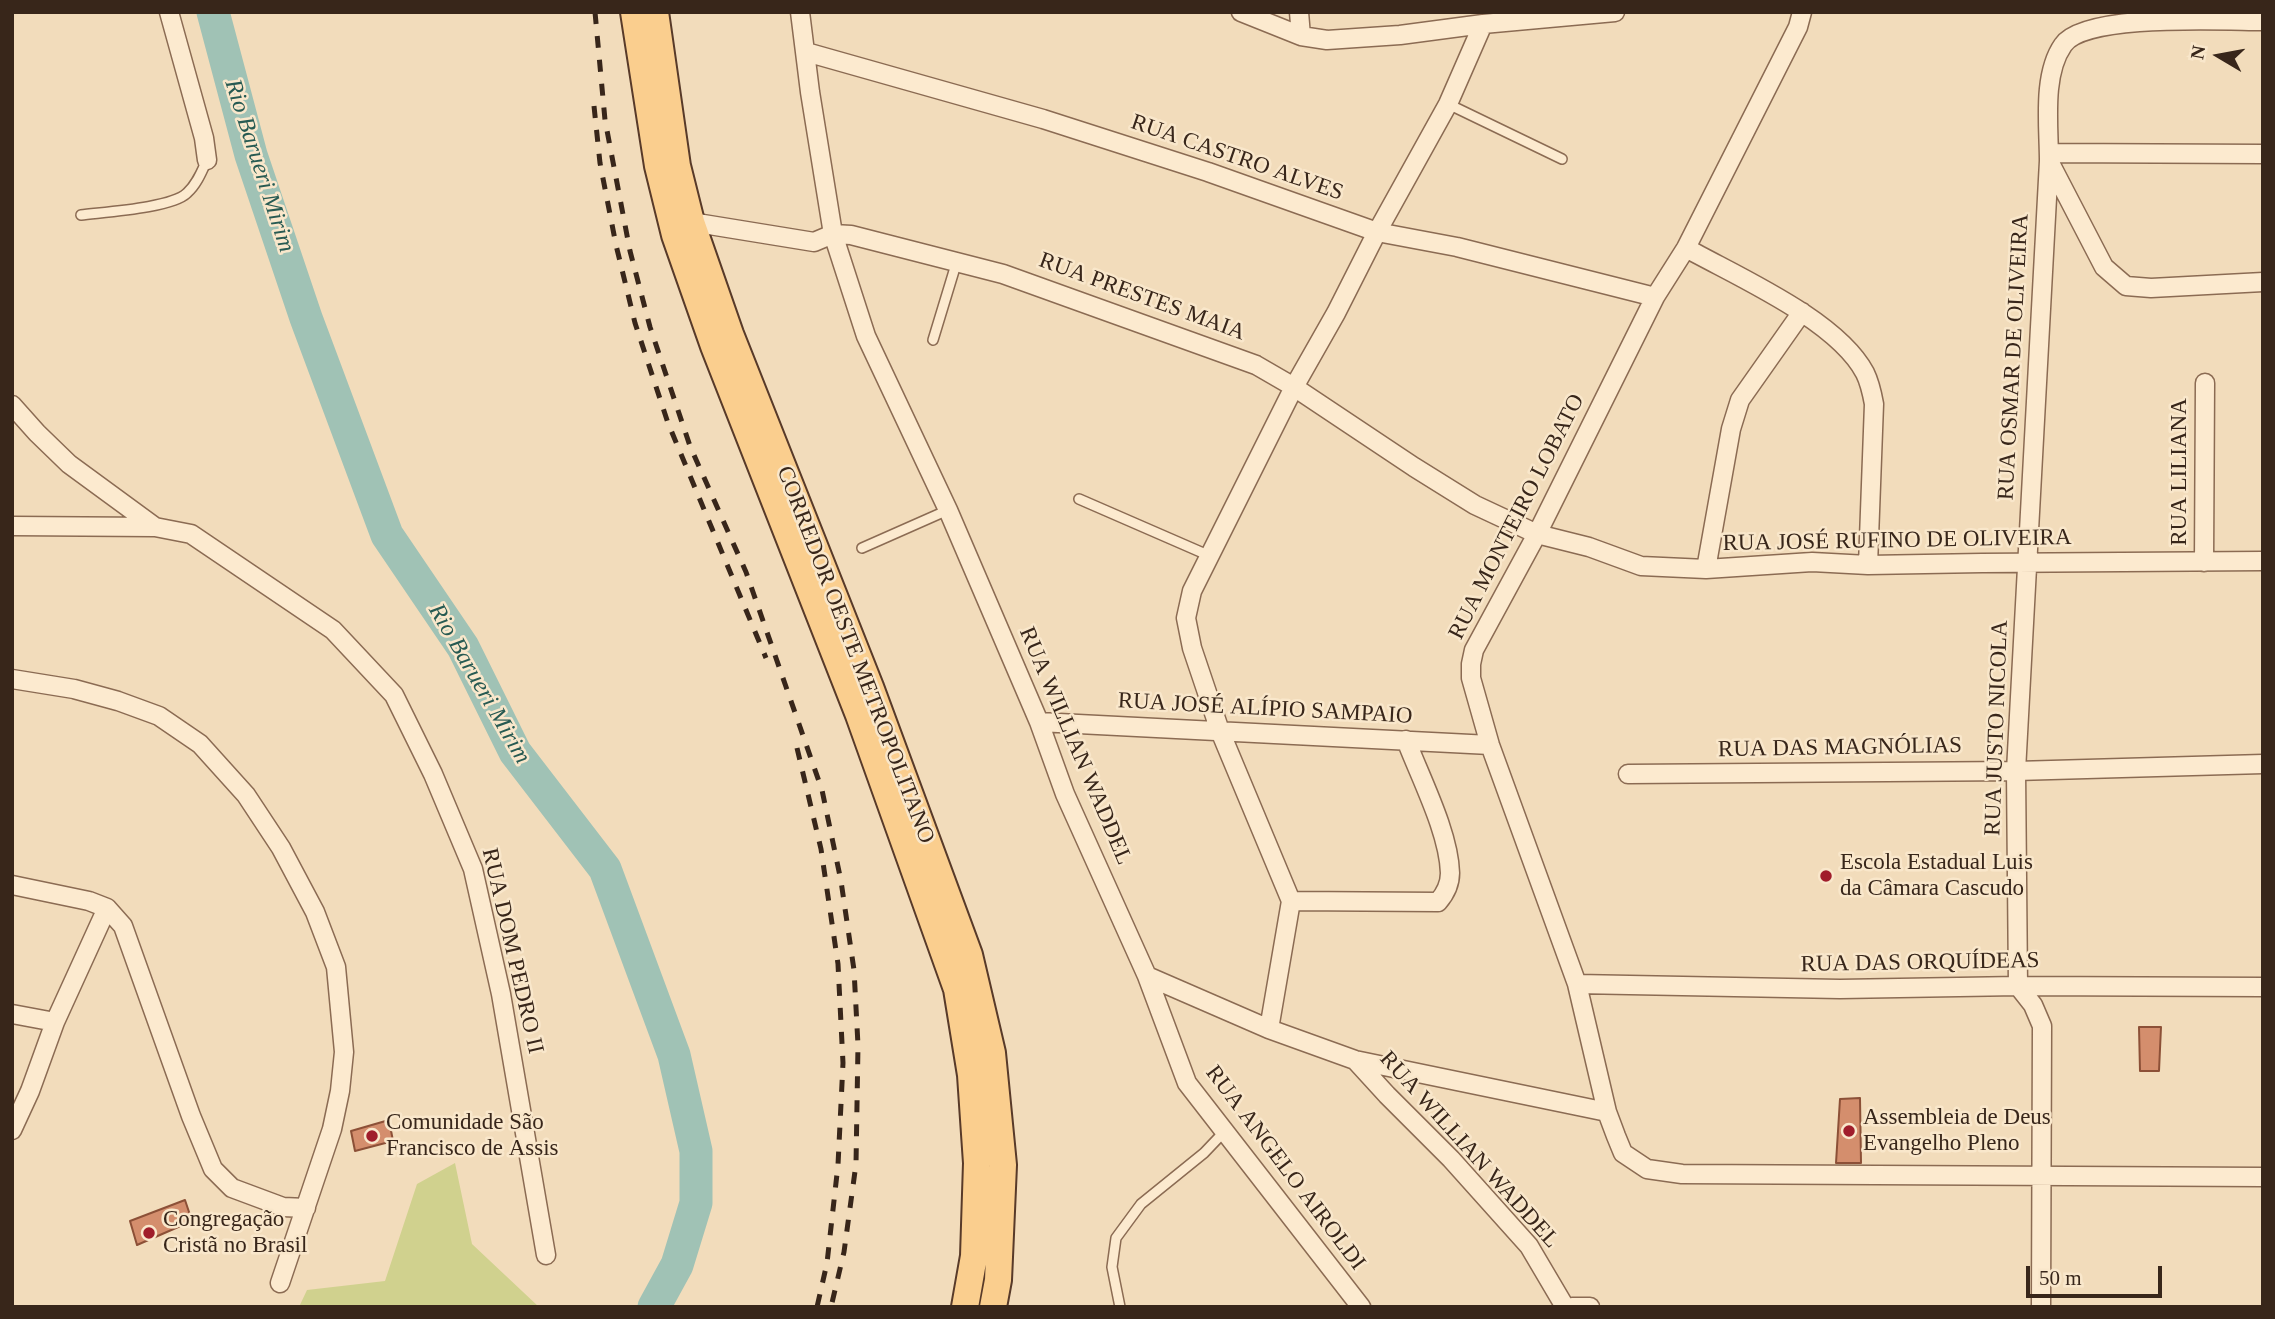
<!DOCTYPE html>
<meta charset="utf-8">
<style>
body{margin:0}
#map{position:relative;width:2275px;height:1319px;overflow:hidden;background:#f2dcbb;font-family:"Times New Roman",serif}
canvas{display:block}
.frame{position:absolute;inset:0;border:14px solid #38261a;pointer-events:none}
.north{position:absolute;left:2184px;top:21px;width:70px;height:70px;-webkit-text-stroke:5px #f9e7cb;paint-order:stroke;rotate:280deg;font-size:19px;font-weight:700;line-height:28px;text-align:center;color:#38261a}
.north::after{content:'';display:block;margin:auto;width:24px;height:32px;background:#38261a;clip-path:polygon(50% 0,100% 100%,50% 72%,0 100%)}
.scale{position:absolute;left:2026px;top:1266px;width:136px;height:32px;box-sizing:border-box;border:4px solid #38261a;border-top:0;padding-left:9px;font-size:21px;line-height:24px;white-space:nowrap;color:#38261a;-webkit-text-stroke:5px #f9e7cb;paint-order:stroke}
</style>
<div id="map">
<canvas width="2275" height="1319"></canvas>
<div class="frame"></div>
<div class="north">N</div>
<div class="scale">50 m</div>
</div>
<script>
const g = document.querySelector('canvas').getContext('2d');
g.lineJoin = 'round';
function paint(path, color) {
  g.fillStyle = color;
  g.fill(path, 'evenodd');
}
function strokePath(path, color, width, dash) {
  g.strokeStyle = color;
  g.lineWidth = width;
  g.lineCap = dash ? 'butt' : 'round';
  g.setLineDash(dash || []);
  g.stroke(path);
}
function label(font, color, halo, rows, align = 'center') {
  g.font = font + ' "Times New Roman",serif';
  g.lineWidth = 5;
  g.setLineDash([]);
  g.textBaseline = 'middle';
  g.strokeStyle = halo;
  g.fillStyle = color;
  for (const [text, x, y, turn = 0] of rows) {
    g.save();
    g.translate(x, y);
    g.rotate((+turn || 0) * Math.PI / 180);
    g.textAlign = isNaN(turn) ? turn : align;
    if (halo) g.strokeText(text, 0, 0);
    g.fillText(text, 0, 0);
    g.restore();
  }
}
const green = new Path2D(`
 M455,1163L472,1244L539,1307H299L307,1290L385,1281L417,1184Z`);
const river = new Path2D(`
 M213,12L251,155L306,318L387,535L463,647L515,752L605,869L674,1055L696,1151V1203L677,1265L654,1307`);
const building = new Path2D(`
 M2139,1027H2161L2159,1071H2140Z
 M1860,1098L1861,1163H1836L1840,1099Z
 M389,1120L393,1141L355,1151L351,1131Z
 M185,1200L192,1221L137,1245L130,1221Z`);
const service = new Path2D(`
 M1448,104L1562,159
 M81,215C104,212 172,208 187,193C197,184 202,171 207,160
 M933,340L957,261
 M1079,499L1210,556
 M862,548L948,510
 M1120,1307L1112,1267L1116,1238L1141,1204L1204,1153L1224,1132`);
const minor = new Path2D(`
 M169,12L204,138L207,160
 M800,12L810,92L833,234L866,336L948,510L1039,722L1065,794L1147,976L1269,1029L1355,1060L1607,1112
 M1241,12L1301,36L1327,40L1400,35L1483,24L1615,12
 M1299,12L1301,36
 M1802,12L1798,27L1686,248L1655,297L1537,534L1474,650L1471,664V678L1490,745L1577,984L1607,1112L1616,1136L1623,1153L1647,1169L1682,1174L2263,1177
 M806,52L1043,119L1208,172L1377,232L1457,247L1655,297
 M2049,153L2263,154
 M2050,163L2104,267L2126,286L2151,288L2263,282
 M691,222L814,242L833,234L851,235L1003,274L1256,365L1294,387L1414,467L1475,505L1537,534L1589,547L1641,566L1706,569L1812,562L1868,565L1982,563L2263,561
 M1686,248C1738,277 1837,320 1865,373C1870,383 1872,393 1874,404L1868,565
 M12,405L37,433L69,464L155,527L191,534L333,630L394,695L433,774L473,869L501,994L546,1255
 M12,526L155,527
 M2204,562L2205,383
 M1706,569L1731,429L1740,400L1802,312
 M12,679L74,689L118,701L159,716L200,744L246,795L281,848L315,912L336,967L344,1052L340,1091L332,1129L280,1283
 M1039,722L1490,745
 M1628,774L2016,771L2263,764
 M12,885L89,901L107,908L123,926L191,1116L213,1169L232,1188L283,1207L306,1208
 M1291,901L1438,902C1445,894 1450,885 1450,873C1449,833 1421,779 1406,740
 M1147,976L1187,1083L1361,1307
 M1577,984L1840,989L2018,986L2263,987
 M12,1014L55,1022
 M1269,1029L1291,901L1220,731L1192,648L1186,618L1192,591L1294,387L1336,313L1377,232L1448,104L1483,24
 M1355,1060L1387,1095L1451,1159L1529,1246L1565,1307
 M12,1130L30,1091L55,1022L107,908
 M1572,1307H1590
 M2041,1307L2042,1026L2033,1005L2018,986L2016,771L2049,161C2049,126 2042,75 2063,45C2084,13 2224,21 2263,21`);
const primary = new Path2D(`
 M634,12L658,166L675,235L714,346L859,715L957,989L971,1075L977,1163L974,1256L965,1307
 M655,12L677,166L691,222L730,334L870,687L969,955L992,1053L1003,1165L998,1280L993,1307`);
const rail = new Path2D(`
 M595,12L605,120L630,251L650,327L690,446L746,572L822,790L841,881L854,970L858,1045L856,1164L844,1252L831,1307
 M594,106L600,163L616,245L635,323L668,423L766,658
 M797,748L821,849L838,964L843,1063L838,1165L827,1263L817,1307`);
const markers = [
 [1826,876,7,"#a01d2b"],
 [1849,1131,7,"#a01d2b"],
 [372,1136,7,"#a01d2b"],
 [149,1233,7,"#a01d2b"]
];
const streetNames = [
 ["RUA CASTRO ALVES",1237,158,19],
 ["RUA PRESTES MAIA",1142,297,20],
 ["RUA OSMAR DE OLIVEIRA",2014,357,-87],
 ["RUA LILIANA",2180,472,-90],
 ["RUA MONTEIRO LOBATO",1517,517,-63],
 ["RUA JOSÉ RUFINO DE OLIVEIRA",1897,541,-1],
 ["CORREDOR OESTE METROPOLITANO",855,655,69],
 ["RUA JOSÉ ALÍPIO SAMPAIO",1265,709,3],
 ["RUA JUSTO NICOLA",1997,728,-88],
 ["RUA WILLIAN WADDEL",1075,746,67],
 ["RUA DAS MAGNÓLIAS",1840,748,-1],
 ["RUA DOM PEDRO II",512,951,77],
 ["RUA DAS ORQUÍDEAS",1920,963,-1],
 ["RUA WILLIAN WADDEL",1469,1150,48],
 ["RUA ANGELO AIROLDI",1285,1168,53]
];
const poiNames = [
 ["Escola Estadual Luis",1840,863],
 ["da Câmara Cascudo",1840,889],
 ["Assembleia de Deus",1863,1118],
 ["Evangelho Pleno",1863,1144],
 ["Comunidade São",386,1123],
 ["Francisco de Assis",386,1149],
 ["Congregação",163,1220],
 ["Cristã no Brasil",163,1246]
];
const waterNames = [
 ["Rio Barueri Mirim",259,166,72],
 ["Rio Barueri Mirim",479,684,60]
];
paint(green, '#d0d18e');
strokePath(river, '#a0c2b5', 33);
paint(building, '#d48e6d');
strokePath(building, '#8c5037', 2);
strokePath(service, '#8b6b53', 12);
strokePath(minor, '#8b6b53', 21);
strokePath(primary, '#583a29', 30);
strokePath(service, '#fceacf', 9);
strokePath(minor, '#fceacf', 18);
strokePath(primary, '#face8e', 26);
strokePath(rail, '#38261a', 5, [12, 12]);
for (const [x, y, r, color] of markers) {
  const dot = new Path2D();
  dot.arc(x, y, r, 0, 2 * Math.PI);
  g.fillStyle = color;
  g.fill(dot);
  strokePath(dot, '#f9e7cb', 2.5);
}
label('23px', '#38261a', '#f9e7cb', streetNames);
label('23px', '#38261a', '#f9e7cb', poiNames, 'left');
label('italic 24px', '#275a52', '#f9e7cb', waterNames);
</script>
